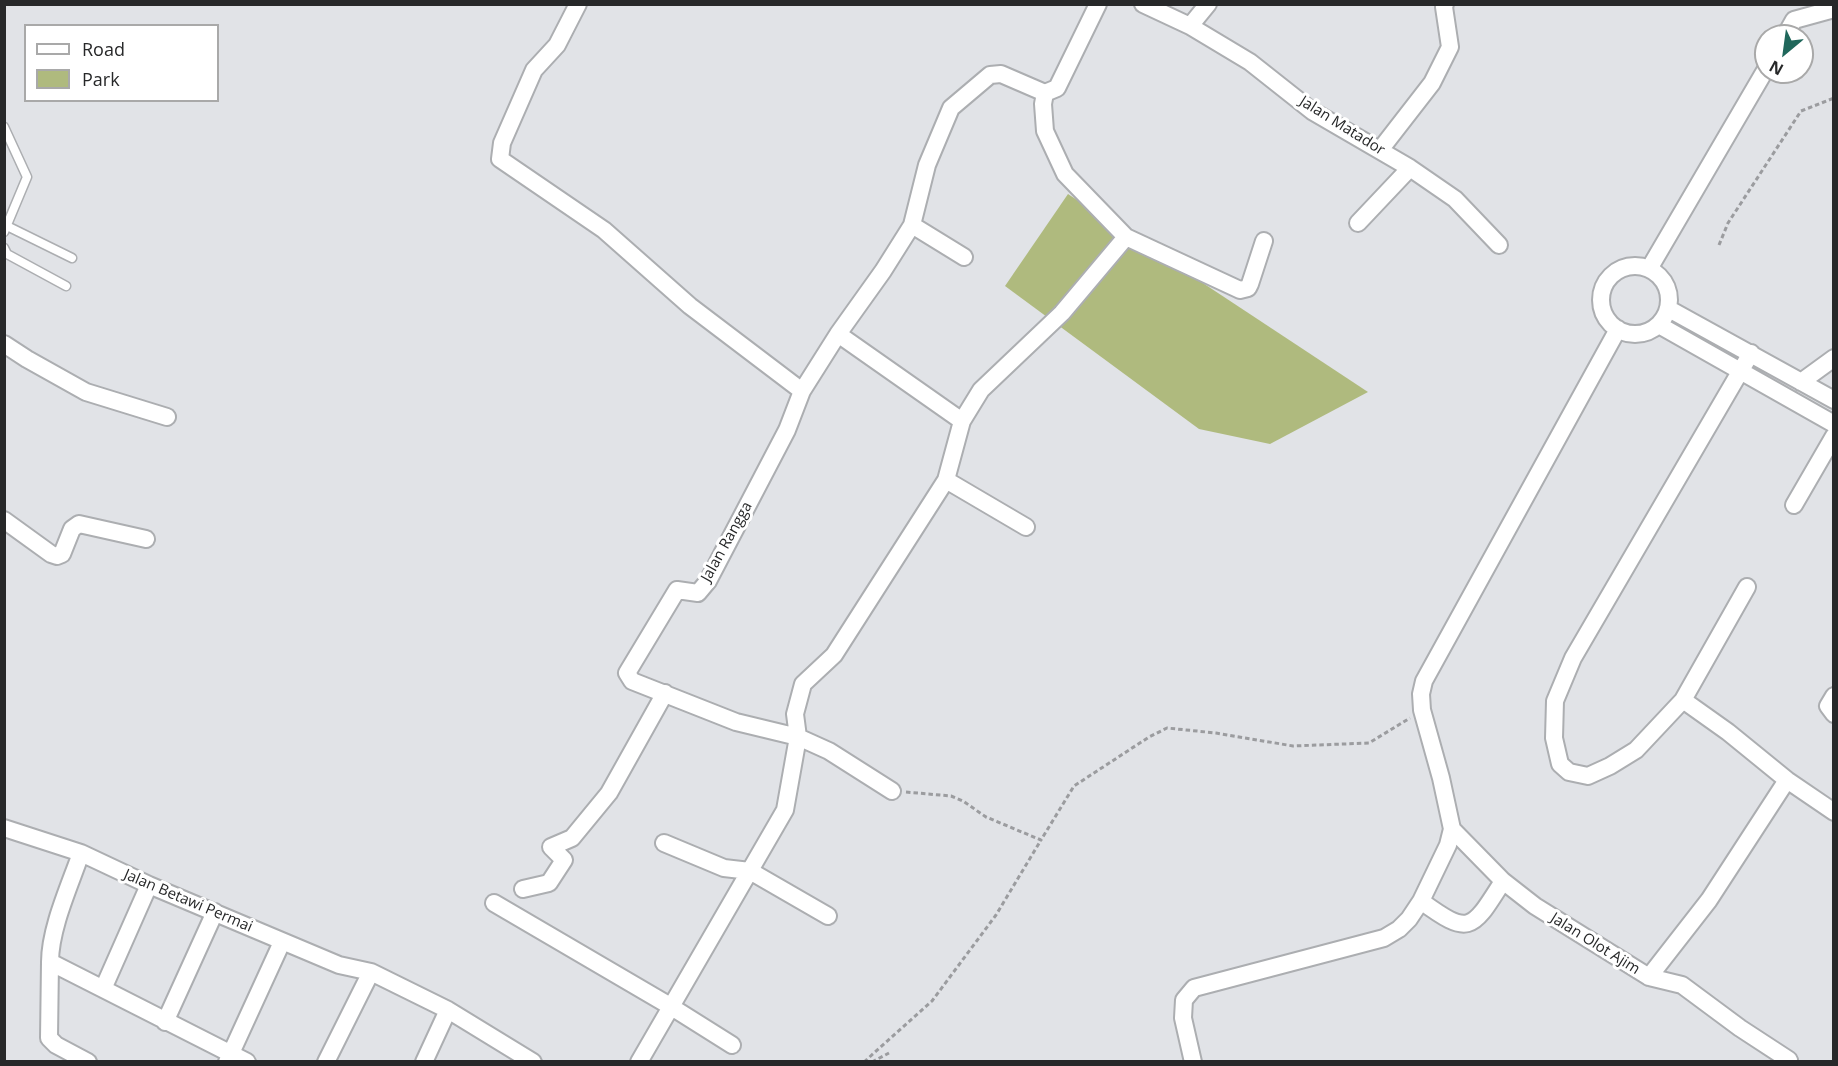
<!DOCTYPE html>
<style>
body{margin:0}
#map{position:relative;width:1838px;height:1066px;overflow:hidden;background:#e1e3e7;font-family:"Open Sans",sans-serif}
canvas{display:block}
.frame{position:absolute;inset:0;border:6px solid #272829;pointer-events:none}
.legend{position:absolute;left:24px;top:24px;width:195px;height:78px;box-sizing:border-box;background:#fff;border:2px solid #a9a9a9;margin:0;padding:8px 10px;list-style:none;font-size:18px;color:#272829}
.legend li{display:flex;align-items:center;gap:12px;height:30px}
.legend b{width:30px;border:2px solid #a9a9a9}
.north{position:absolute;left:1754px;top:24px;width:60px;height:60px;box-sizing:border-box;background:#fff;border:2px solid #a9a9a9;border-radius:50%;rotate:209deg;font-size:16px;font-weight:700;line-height:24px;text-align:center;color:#272829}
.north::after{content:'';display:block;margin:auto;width:21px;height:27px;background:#20675b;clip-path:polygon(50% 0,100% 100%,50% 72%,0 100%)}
</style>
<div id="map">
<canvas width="1838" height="1066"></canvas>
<div class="frame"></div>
<ul class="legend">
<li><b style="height:8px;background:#fff"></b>Road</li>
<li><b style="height:16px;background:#afba7e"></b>Park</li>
</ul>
<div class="north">N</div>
</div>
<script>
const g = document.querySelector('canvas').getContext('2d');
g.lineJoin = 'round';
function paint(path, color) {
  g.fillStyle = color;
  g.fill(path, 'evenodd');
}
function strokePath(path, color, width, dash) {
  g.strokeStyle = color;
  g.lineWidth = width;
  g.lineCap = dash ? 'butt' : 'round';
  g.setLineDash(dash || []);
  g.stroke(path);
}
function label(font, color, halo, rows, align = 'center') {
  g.font = font + ' "Open Sans",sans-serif';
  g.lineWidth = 6;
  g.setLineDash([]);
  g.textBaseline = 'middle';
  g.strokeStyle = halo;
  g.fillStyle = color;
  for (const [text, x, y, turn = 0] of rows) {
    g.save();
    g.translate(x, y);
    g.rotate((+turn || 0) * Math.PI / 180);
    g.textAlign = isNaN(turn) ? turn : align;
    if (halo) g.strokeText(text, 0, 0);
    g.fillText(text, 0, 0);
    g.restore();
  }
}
const green = new Path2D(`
 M1068,194L1368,392L1270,444L1199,429L1005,286Z`);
const path = new Path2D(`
 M1719,245L1728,223L1801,111L1834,98
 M906,792L951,796L963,801L986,817L1041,840L1074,786L1149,737L1167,728L1216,733L1293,746L1369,743L1410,718
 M864,1062L932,1001L996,915L1041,840
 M872,1062L889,1053`);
const lane = new Path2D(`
 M4,127L27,177L4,232
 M7,226L72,258
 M4,248L7,254L66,286`);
const street = new Path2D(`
 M578,4L557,45L534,70L502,143L500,159L604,230L690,306L802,391L787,430L708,581L698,593L677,590L627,673L632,681L736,722L798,737L785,810L639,1062
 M1143,4L1190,26L1250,62L1312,111L1410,168L1455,199L1499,245
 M1190,26L1208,4
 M1785,36L1794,20L1834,9
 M1380,150L1432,83L1450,47L1444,7L1445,4
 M1358,223L1410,168
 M912,225L964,257
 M1126,237L1240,290L1248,288L1250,284L1264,241
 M1601 300a34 34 0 1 1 68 0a34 34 0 1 1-68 0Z
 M1649,269L1766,69
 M1669,309L1834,400
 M1659,325L1834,424
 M838,334L962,421
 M4,344L27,359L86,392L167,417
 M1801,382L1834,358
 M802,391L838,334L883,271L912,225L927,165L951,108L990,75L1001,74L1045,93L1057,88L1098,4
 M946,480L1026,527
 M1794,505L1834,436
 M4,520L51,554L57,556L62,554L72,529L79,524L146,539
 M1747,587L1683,700L1636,750L1610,766L1588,776L1569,772L1560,764L1554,738L1555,701L1573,658L1751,353
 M1834,696L1828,706L1834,714
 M1787,780L1834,812
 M892,791L829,751L798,737L795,714L803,684L834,655L946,480L962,421L981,390L1062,313L1126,237L1065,174L1045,131L1043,104L1045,93
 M4,828L81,853L149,885L339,965L371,972L448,1010L533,1062
 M1452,829L1503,881L1535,906L1649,977L1709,900L1787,780L1728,732L1683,700
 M664,843L724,868L750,871L828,916
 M523,889L549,883L564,860L551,847L572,838L609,793L665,693
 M1421,901C1470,937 1472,930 1503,881
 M494,903L670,1006L732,1045
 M50,962C50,928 70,885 81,853
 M1649,977L1682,985L1740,1028L1789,1060
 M103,989L149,885
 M165,1022L215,912
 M88,1062L56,1045L49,1038L50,962L247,1062
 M227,1062L282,942
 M326,1062L371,972
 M424,1062L448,1010
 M1193,1062L1183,1018L1184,1000L1194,988L1384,938L1399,929L1409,919L1421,901L1448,845L1452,829L1441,778L1422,710L1421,694L1424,681L1618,329`);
const streetNames = [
 ["Jalan Matador",1342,126,32],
 ["Jalan Rangga",727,542,-61],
 ["Jalan Betawi Permai",188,901,23],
 ["Jalan Olot Ajim",1595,944,32]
];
paint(green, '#afba7e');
strokePath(lane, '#acaeb1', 11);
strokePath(street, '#acaeb1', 20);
strokePath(path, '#9b9c9f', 3, [4.5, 3]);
strokePath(lane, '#fff', 8);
strokePath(street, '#fff', 16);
label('15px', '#272829', '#fff', streetNames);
</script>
